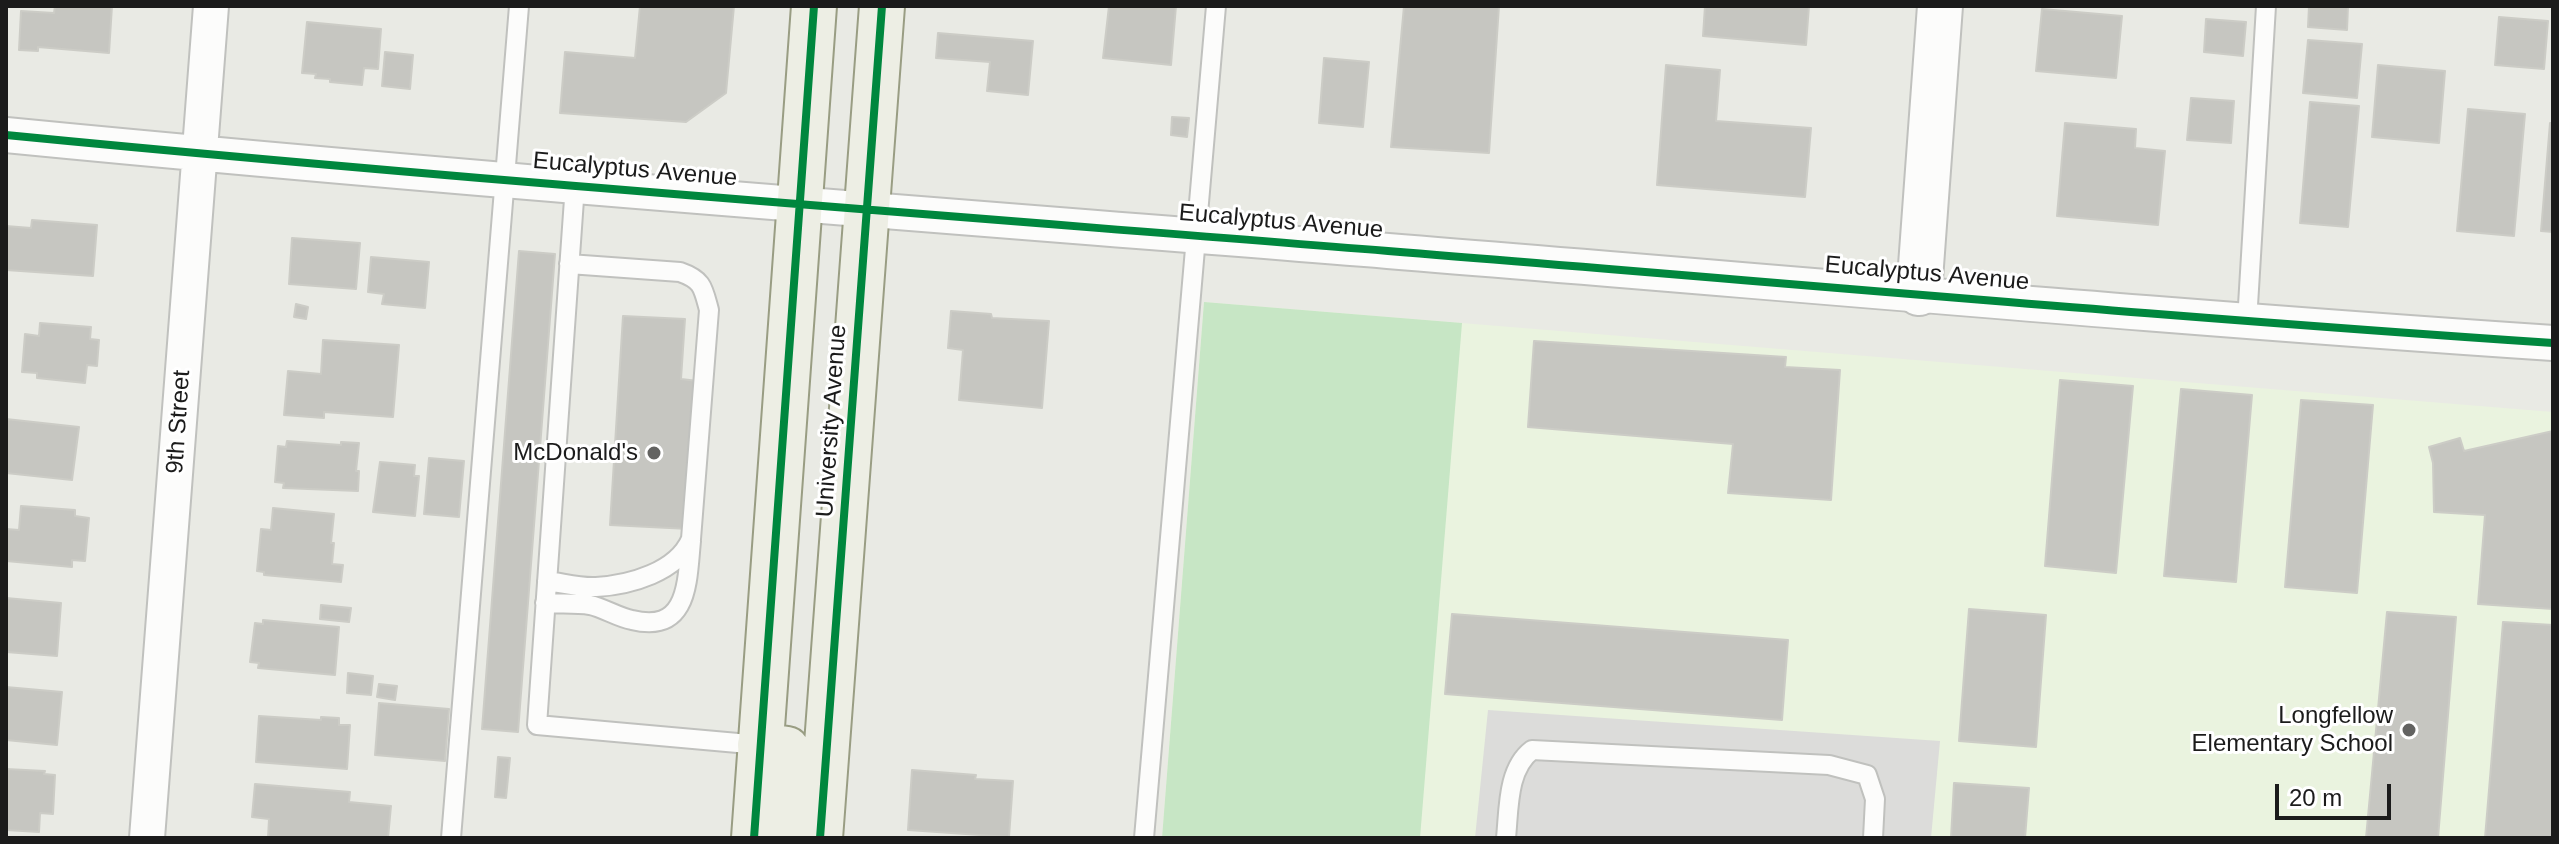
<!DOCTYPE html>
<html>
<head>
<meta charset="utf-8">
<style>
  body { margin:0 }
  #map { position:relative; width:2559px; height:844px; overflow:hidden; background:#e9eae4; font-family:Arial,sans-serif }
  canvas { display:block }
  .frame { position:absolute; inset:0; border:8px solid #1b1b1b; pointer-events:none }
  .scale { position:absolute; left:2275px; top:784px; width:116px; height:36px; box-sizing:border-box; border:4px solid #1b1b1b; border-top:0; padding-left:10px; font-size:24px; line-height:28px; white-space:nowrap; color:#1b1b1b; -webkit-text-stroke:6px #fff; paint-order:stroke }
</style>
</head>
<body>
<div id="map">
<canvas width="2559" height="844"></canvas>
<div class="frame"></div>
<div class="scale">20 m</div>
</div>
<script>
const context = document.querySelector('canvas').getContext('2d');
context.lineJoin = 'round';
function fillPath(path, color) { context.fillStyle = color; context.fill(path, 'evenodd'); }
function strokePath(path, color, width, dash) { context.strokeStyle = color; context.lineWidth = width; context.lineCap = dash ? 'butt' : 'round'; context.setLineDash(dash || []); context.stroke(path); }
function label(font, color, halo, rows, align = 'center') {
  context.font = font + ' Arial,sans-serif'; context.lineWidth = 6; context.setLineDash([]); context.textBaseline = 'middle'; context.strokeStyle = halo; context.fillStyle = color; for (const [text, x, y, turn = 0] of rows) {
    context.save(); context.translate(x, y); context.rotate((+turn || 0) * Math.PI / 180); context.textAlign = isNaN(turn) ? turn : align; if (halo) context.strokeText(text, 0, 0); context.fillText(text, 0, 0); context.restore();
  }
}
fillPath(new Path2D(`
  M 1204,302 L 2553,412 L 2553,838 L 1162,838 Z`), '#eaf3df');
fillPath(new Path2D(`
  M 1204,302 L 1462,323 L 1420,838 L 1162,838 Z`), '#c7e6c5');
fillPath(new Path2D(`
  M 1488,710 L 1940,741 L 1931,838 L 1475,838 Z`), '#dcdcda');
const building = new Path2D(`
  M 55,6 L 112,6 L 109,53 L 38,47 L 38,51 L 19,50 L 21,11 L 54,13 Z
  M 640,6 L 734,6 L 726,93 L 686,122 L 560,113 L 565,52 L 635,58 Z
  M 1109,6 L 1176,6 L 1171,65 L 1103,58 Z
  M 1404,6 L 1499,6 L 1489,153 L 1391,147 Z
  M 1705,6 L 1809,6 L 1806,45 L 1703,36 Z
  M 2309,6 L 2348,6 L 2347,30 L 2308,27 Z
  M 2042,9 L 2122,16 L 2116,78 L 2036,71 Z
  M 2499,17 L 2548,21 L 2544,69 L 2495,65 Z
  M 2206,19 L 2246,22 L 2243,56 L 2204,52 Z
  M 307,22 L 381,29 L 378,69 L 364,68 L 362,85 L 330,82 L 330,79 L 315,78 L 316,74 L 302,73 Z
  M 938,33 L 1033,41 L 1028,95 L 987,91 L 990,62 L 936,58 Z
  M 2308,40 L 2362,44 L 2357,98 L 2303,93 Z
  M 385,52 L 413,55 L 410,89 L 382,86 Z
  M 1324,58 L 1369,62 L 1363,127 L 1319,123 Z
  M 1666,65 L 1720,70 L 1716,121 L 1811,128 L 1805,197 L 1657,185 Z
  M 2378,65 L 2445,71 L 2439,143 L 2372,137 Z
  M 2191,98 L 2234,101 L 2231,143 L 2187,140 Z
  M 2310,102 L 2359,106 L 2348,227 L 2300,223 Z
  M 2468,109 L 2525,114 L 2514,236 L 2457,231 Z
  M 1172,117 L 1189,118 L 1187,137 L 1171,135 Z
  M 2065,123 L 2136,129 L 2135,148 L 2165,151 L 2158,225 L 2057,216 Z
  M 2550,123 L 2553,123 L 2553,232 L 2541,231 Z
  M 32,220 L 97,225 L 93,276 L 6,270 L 6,226 L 31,228 Z
  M 292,238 L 360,243 L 356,289 L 289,284 Z
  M 519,251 L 555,254 L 518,732 L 482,729 Z
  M 371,257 L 429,262 L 425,308 L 382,304 L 384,294 L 368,292 Z
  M 296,304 L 308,307 L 306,319 L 294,317 Z
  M 951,311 L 991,314 L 992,318 L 1049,321 L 1042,408 L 959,400 L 963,350 L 948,348 Z
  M 623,316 L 685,319 L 681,379 L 698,381 L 689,529 L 610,525 Z
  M 40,323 L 91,327 L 90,339 L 99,340 L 97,366 L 87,365 L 85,383 L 37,378 L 37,373 L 22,372 L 25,334 L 39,336 Z
  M 323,340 L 399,345 L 393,417 L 324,412 L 324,418 L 284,415 L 288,371 L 321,374 Z
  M 1534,341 L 1786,357 L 1785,367 L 1840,370 L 1831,500 L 1728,493 L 1733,444 L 1528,427 Z
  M 2060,380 L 2133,386 L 2116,573 L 2045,566 Z
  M 2181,389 L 2252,395 L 2236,582 L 2164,576 Z
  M 2301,400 L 2373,405 L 2357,593 L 2285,587 Z
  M 6,419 L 79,427 L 72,480 L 6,473 Z
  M 2553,431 L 2553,609 L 2478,604 L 2485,515 L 2434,512 L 2433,463 L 2429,447 L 2460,438 L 2464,451 Z
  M 287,441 L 341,445 L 341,442 L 359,443 L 356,471 L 359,471 L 358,491 L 283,488 L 284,483 L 275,482 L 278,446 L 286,447 Z
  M 429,458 L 464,461 L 459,517 L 424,514 Z
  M 380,462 L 415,465 L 414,476 L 419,476 L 415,516 L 373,512 Z
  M 21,506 L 75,510 L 75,516 L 89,518 L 85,561 L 72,560 L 72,567 L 6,561 L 6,529 L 19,530 Z
  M 273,508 L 334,514 L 331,543 L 334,543 L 332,564 L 343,565 L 341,582 L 264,575 L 264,572 L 257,571 L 261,529 L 271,530 Z
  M 6,598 L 61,603 L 57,656 L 6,652 Z
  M 321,605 L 351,608 L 349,622 L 320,619 Z
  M 1969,609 L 2046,615 L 2036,747 L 1959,741 Z
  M 2387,612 L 2456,617 L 2438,838 L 2366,838 Z
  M 1452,614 L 1788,640 L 1782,720 L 1445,694 Z
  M 263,620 L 339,627 L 335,675 L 258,668 L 259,663 L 250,662 L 255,623 L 263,624 Z
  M 2503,622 L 2553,625 L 2553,838 L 2485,838 Z
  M 348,673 L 373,676 L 371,695 L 347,693 Z
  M 379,684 L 397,686 L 395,700 L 377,697 Z
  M 6,687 L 62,692 L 57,745 L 6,740 Z
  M 379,703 L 449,709 L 445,761 L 375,755 Z
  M 259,716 L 321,720 L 321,717 L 339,718 L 339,725 L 350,725 L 347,769 L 256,762 Z
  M 498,757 L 510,758 L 506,798 L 495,797 Z
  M 6,769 L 45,771 L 44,774 L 55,775 L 53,814 L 40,813 L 39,832 L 6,830 Z
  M 912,770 L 976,775 L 975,779 L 1013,781 L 1009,837 L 908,830 Z
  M 1954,783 L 2029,788 L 2025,838 L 1951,838 Z
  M 255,784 L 350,792 L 349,802 L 391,806 L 388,838 L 268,838 L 269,819 L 252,817 Z`);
fillPath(building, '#c6c6c1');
strokePath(building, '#ccccc6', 2);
const service = new Path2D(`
  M 575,185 L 537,725 L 760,745
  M 2247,322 L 2266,6
  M 547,581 C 563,583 580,588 596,587 C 630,585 677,572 691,539 L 709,310 C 703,288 703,280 680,272 L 569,264
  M 545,603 C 560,604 576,603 590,605 C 604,608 617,617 632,620 C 689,634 687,581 691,541
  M 451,838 L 519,6
  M 1144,838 L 1216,6
  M 1506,838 C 1509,809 1507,769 1532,750 L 1829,765 L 1867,775 L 1875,799 L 1873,838`);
const minor = new Path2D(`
  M 6,135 C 466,180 927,214 1388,251 C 1776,282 2164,317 2553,343
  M 147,838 L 211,6`);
const tertiary = new Path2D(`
  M 1919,293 L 1940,6`);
const primary = new Path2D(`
  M 760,745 L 787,749 C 802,772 796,801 794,828
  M 754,838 L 814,6
  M 820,838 L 882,6`);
strokePath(service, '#c0c1be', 22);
strokePath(minor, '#c0c1be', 38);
strokePath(tertiary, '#c0c1be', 48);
strokePath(primary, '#999d83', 48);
strokePath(service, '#fcfcfb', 18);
strokePath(minor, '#fcfcfb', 34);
strokePath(tertiary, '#fcfcfb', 44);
strokePath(primary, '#edeee4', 44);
strokePath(new Path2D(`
  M 6,135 C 466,180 927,214 1388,251 C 1776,282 2164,317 2553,343
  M 754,838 L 814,6
  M 820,838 L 882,6`), '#00873e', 8);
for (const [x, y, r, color] of [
  [654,453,8,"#636361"],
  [2409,730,8,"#636361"]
]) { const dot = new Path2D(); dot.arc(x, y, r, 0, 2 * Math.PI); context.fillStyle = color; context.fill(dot); strokePath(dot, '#fff', 3); }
label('24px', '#1b1b1b', '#fff', [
  ["Eucalyptus Avenue",635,170,5],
  ["Eucalyptus Avenue",1281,222,5],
  ["Eucalyptus Avenue",1927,274,5],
  ["University Avenue",832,421,-86],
  ["9th Street",179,422,-86]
]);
label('24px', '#1b1b1b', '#fff', [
  ["McDonald's",638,453],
  ["Longfellow",2393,716],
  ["Elementary School",2393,744]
], 'right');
</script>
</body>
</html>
